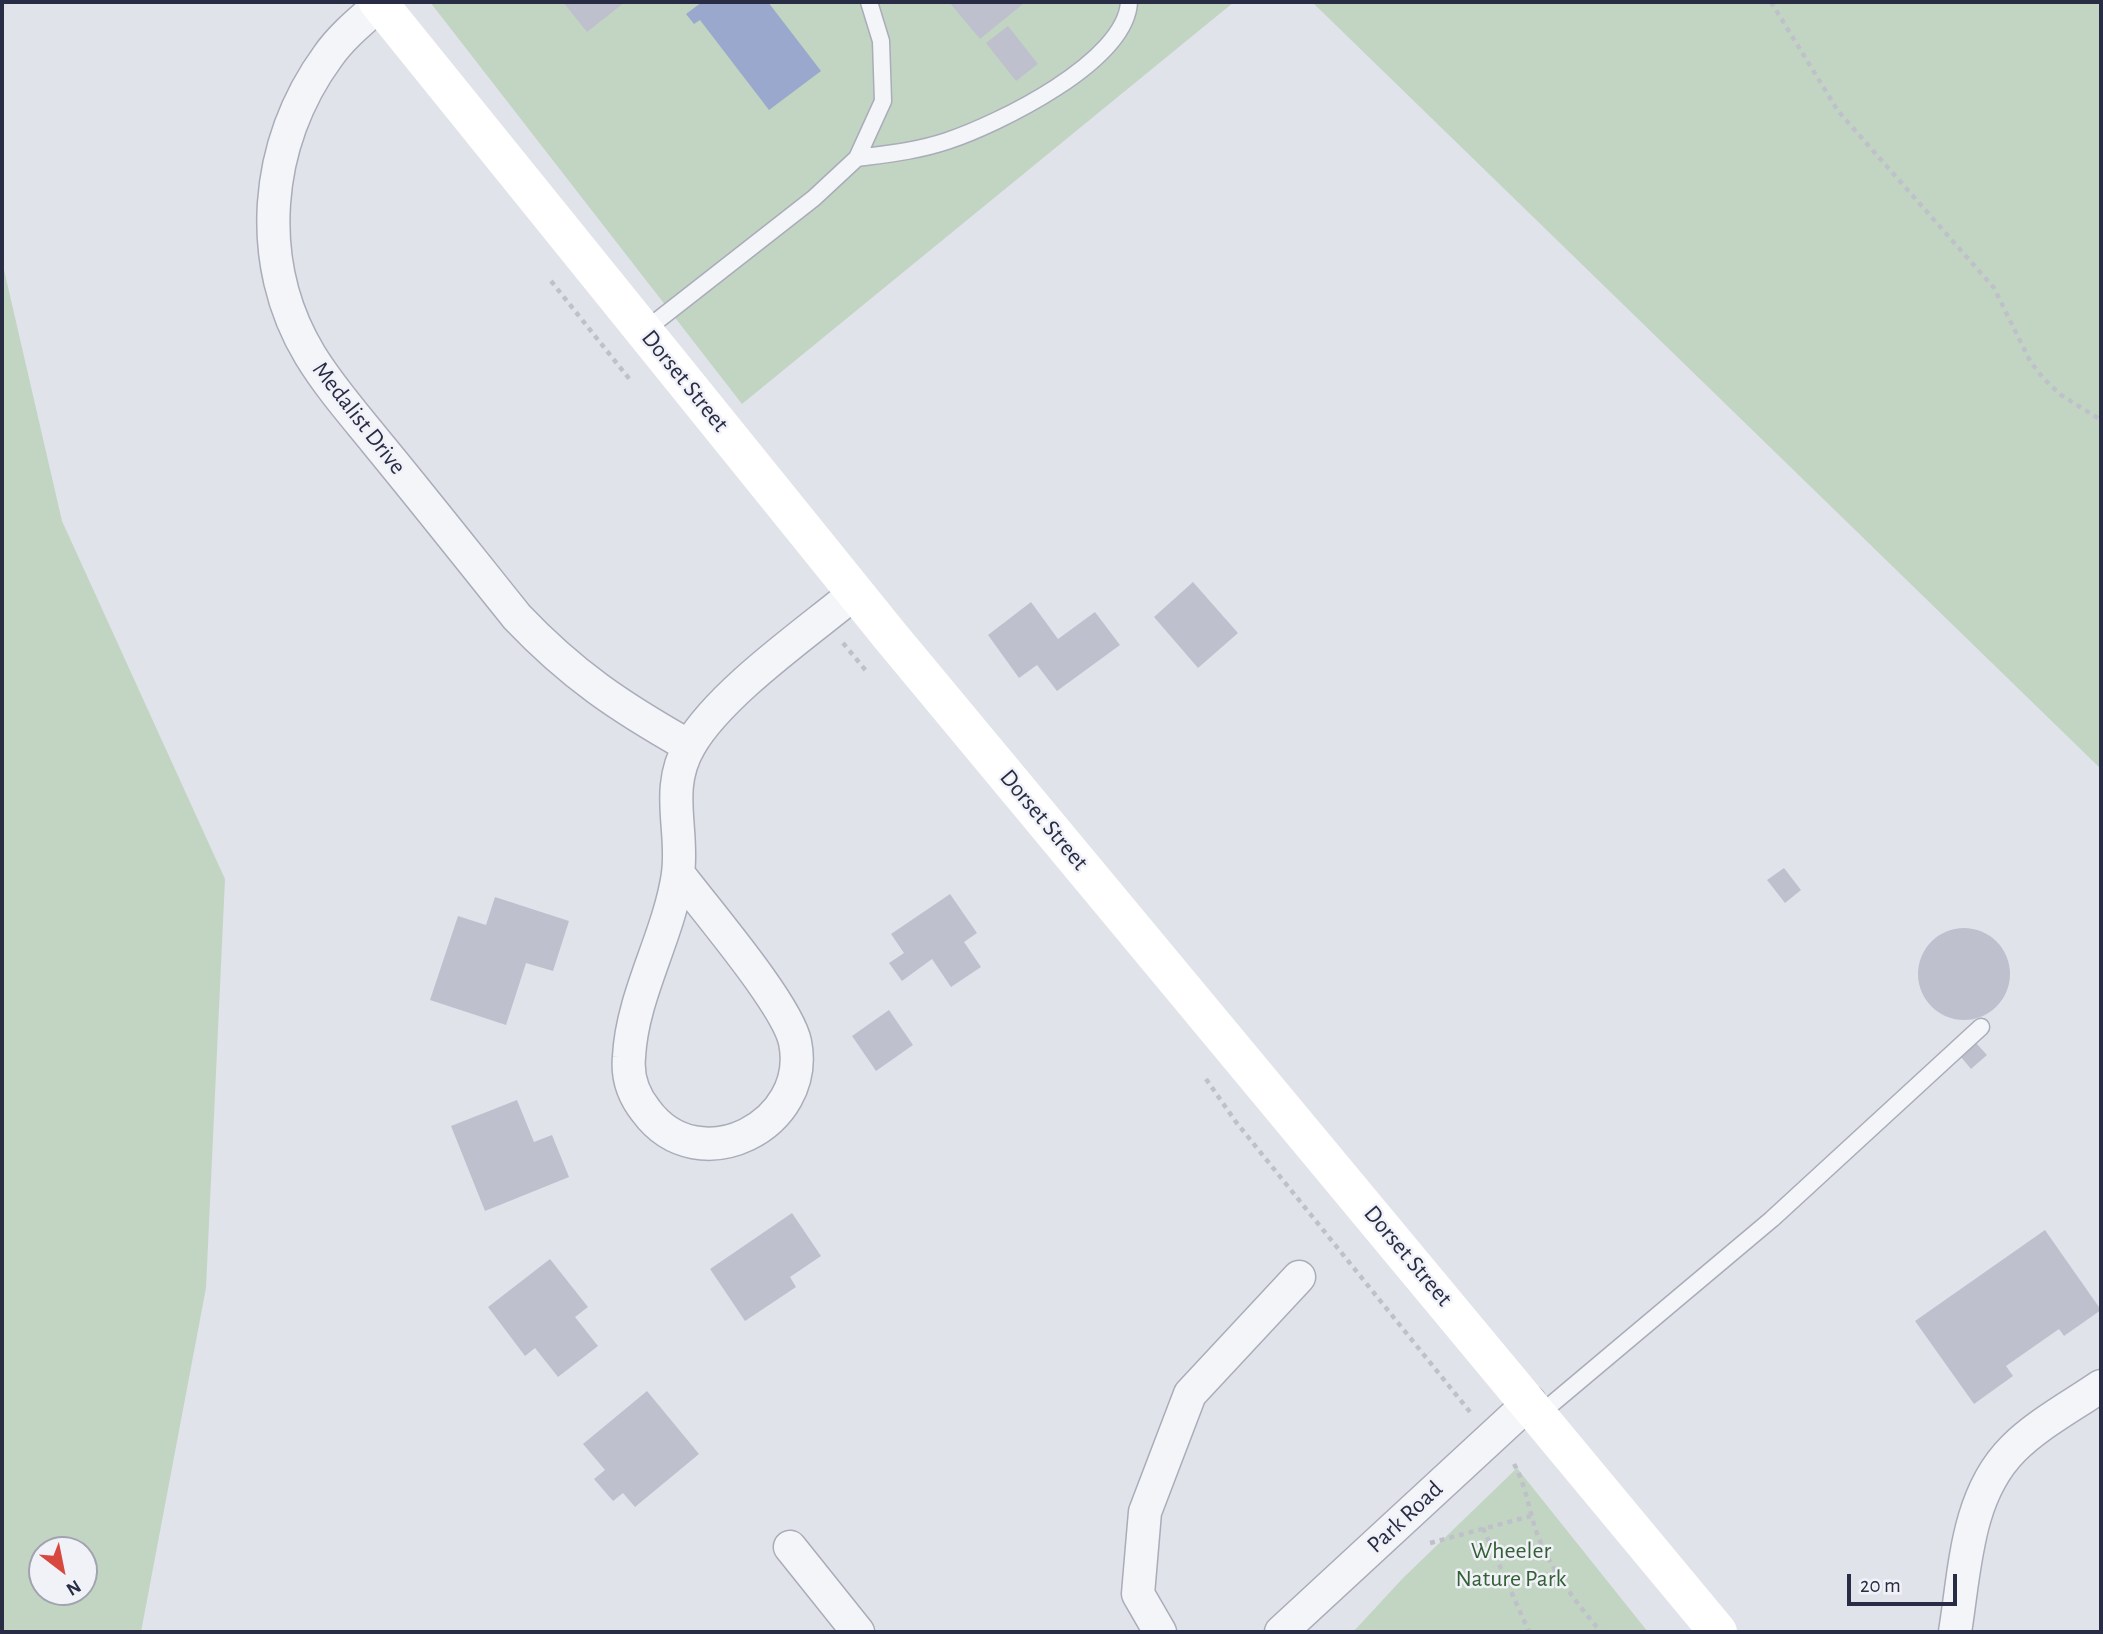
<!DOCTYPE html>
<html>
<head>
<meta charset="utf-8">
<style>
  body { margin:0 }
  #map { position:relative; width:2103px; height:1634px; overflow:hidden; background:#e1e3eb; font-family:"Alegreya Sans",sans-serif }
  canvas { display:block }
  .frame { position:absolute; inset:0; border:4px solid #282c44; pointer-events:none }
  .north { position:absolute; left:28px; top:1536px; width:70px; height:70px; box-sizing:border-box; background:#f1f2f8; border:2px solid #a1a3b0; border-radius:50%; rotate:148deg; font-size:19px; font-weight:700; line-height:28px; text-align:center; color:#282c44 }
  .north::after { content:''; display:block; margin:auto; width:24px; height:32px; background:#d7493f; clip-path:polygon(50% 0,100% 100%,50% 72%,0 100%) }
  .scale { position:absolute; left:1847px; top:1574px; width:110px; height:32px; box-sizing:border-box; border:4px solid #282c44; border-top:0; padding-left:9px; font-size:21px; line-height:24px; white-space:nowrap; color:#282c44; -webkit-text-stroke:5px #f1f2f8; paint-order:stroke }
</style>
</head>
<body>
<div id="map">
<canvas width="2103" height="1634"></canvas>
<div class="frame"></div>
<div class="north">N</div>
<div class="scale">20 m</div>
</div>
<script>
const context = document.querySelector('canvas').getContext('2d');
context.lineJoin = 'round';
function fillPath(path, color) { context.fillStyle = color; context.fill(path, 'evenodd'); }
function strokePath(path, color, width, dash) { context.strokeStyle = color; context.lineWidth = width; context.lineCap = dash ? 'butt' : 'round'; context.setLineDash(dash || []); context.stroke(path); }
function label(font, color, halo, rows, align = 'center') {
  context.font = font + ' "Alegreya Sans",sans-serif'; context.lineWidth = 5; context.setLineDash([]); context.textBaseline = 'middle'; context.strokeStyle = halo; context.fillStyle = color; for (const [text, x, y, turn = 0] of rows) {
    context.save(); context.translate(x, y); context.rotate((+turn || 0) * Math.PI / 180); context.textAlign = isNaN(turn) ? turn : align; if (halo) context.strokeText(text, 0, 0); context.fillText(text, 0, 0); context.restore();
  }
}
fillPath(new Path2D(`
  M 430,2 L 1234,2 L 742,404 Z
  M 1312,2 L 2101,2 L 2101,769 Z
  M 2,261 L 62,521 L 225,879 L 206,1288 L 141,1632 L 2,1632 ZM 42,1550 L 84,1550 L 84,1592 L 42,1592 Z
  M 1517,1468 L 1648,1632 L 1353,1632 L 1403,1578 Z`), '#c2d5c2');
fillPath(new Path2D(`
  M 702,2 L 768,2 L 821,71 L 769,110 L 700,20 L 694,24 L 686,14 Z`), '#9aa8cd');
fillPath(new Path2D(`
  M 563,2 L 625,2 L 587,32 Z
  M 949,2 L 1021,2 L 1023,4 L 980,39 Z
  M 1008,26 L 1038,64 L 1016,81 L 986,43 Z
  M 1193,582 L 1238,633 L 1198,668 L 1154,617 Z
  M 1031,602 L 1058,639 L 1095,612 L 1120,645 L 1057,691 L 1037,665 L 1019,678 L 988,635 Z
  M 1784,868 L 1801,890 L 1785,903 L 1767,880 Z
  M 950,894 L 977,933 L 964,942 L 981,967 L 951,987 L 932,959 L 902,981 L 889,963 L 904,953 L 891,934 Z
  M 495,897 L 569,921 L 553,971 L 526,963 L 506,1025 L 430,1000 L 458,916 L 486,925 Z
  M1918 974a46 46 0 1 1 92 0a46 46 0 1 1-92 0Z
  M 889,1010 L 913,1045 L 876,1071 L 852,1036 Z
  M 1976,1043 L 1987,1055 L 1971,1069 L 1961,1057 Z
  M 517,1100 L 534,1142 L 552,1135 L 569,1177 L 485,1211 L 451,1126 Z
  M 792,1213 L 821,1256 L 790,1277 L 796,1287 L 745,1321 L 710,1269 Z
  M 2045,1230 L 2101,1310 L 2064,1336 L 2059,1329 L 2006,1366 L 2013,1376 L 1974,1404 L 1915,1321 Z
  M 550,1259 L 588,1307 L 575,1317 L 598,1346 L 558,1377 L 535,1348 L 525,1356 L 488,1307 Z
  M 647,1391 L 699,1454 L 635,1507 L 623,1493 L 613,1501 L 594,1479 L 605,1470 L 583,1444 Z`), '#bec0ce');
const lane = new Path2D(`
  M 857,158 C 887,154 917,151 947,141 C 998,124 1126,62 1129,2
  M 644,331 L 814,198 L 857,158 L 883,101 L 881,41 L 869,2
  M 1540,1414 L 1772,1219 L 1981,1027`);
const street = new Path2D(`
  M 380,4 C 362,20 342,36 328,56 C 264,143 254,262 310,355 C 330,388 357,418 381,448 C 427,504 472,561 517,617 C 572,675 620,707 689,746
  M 678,873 C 705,909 787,1004 795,1042 C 812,1125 699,1183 646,1111 C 634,1096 627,1077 629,1057 C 632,995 669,936 678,874 C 684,829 664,789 690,745 C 721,692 808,632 856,592
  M 790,1547 L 858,1632
  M 1160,1632 L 1138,1594 L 1145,1512 L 1190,1394 L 1299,1277
  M 1281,1632 L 1530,1402
  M 1955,1632 C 1965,1571 1966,1496 2013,1449 C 2038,1424 2072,1406 2101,1386`);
strokePath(lane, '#aaacb9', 19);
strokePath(street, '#aaacb9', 35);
strokePath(new Path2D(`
  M 1771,2 L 1838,111 L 1994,288 L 2030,361 L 2043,378 L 2061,395 L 2101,420
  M 551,281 L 631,381
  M 843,643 L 867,672
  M 1206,1079 L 1236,1122 L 1470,1412
  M 1514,1464 C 1528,1489 1529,1516 1540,1541 C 1554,1574 1578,1605 1601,1632
  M 1483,1528 L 1529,1632
  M 1430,1543 L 1531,1516`), '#bfc1ca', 4.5, [5, 5]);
strokePath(lane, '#f4f5f9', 16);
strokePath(street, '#f4f5f9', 32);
strokePath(new Path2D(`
  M 378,2 L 891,637 L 1718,1632`), '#fff', 38);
label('24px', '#282c44', '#f1f2f8', [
  ["Dorset Street",685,381,51],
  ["Medalist Drive",359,418,52],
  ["Dorset Street",1044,820,50],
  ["Dorset Street",1408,1256,50],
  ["Park Road",1405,1517,-43]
]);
label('24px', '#346036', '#f1f2f8', [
  ["Wheeler",1511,1551],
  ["Nature Park",1511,1579]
]);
</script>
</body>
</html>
